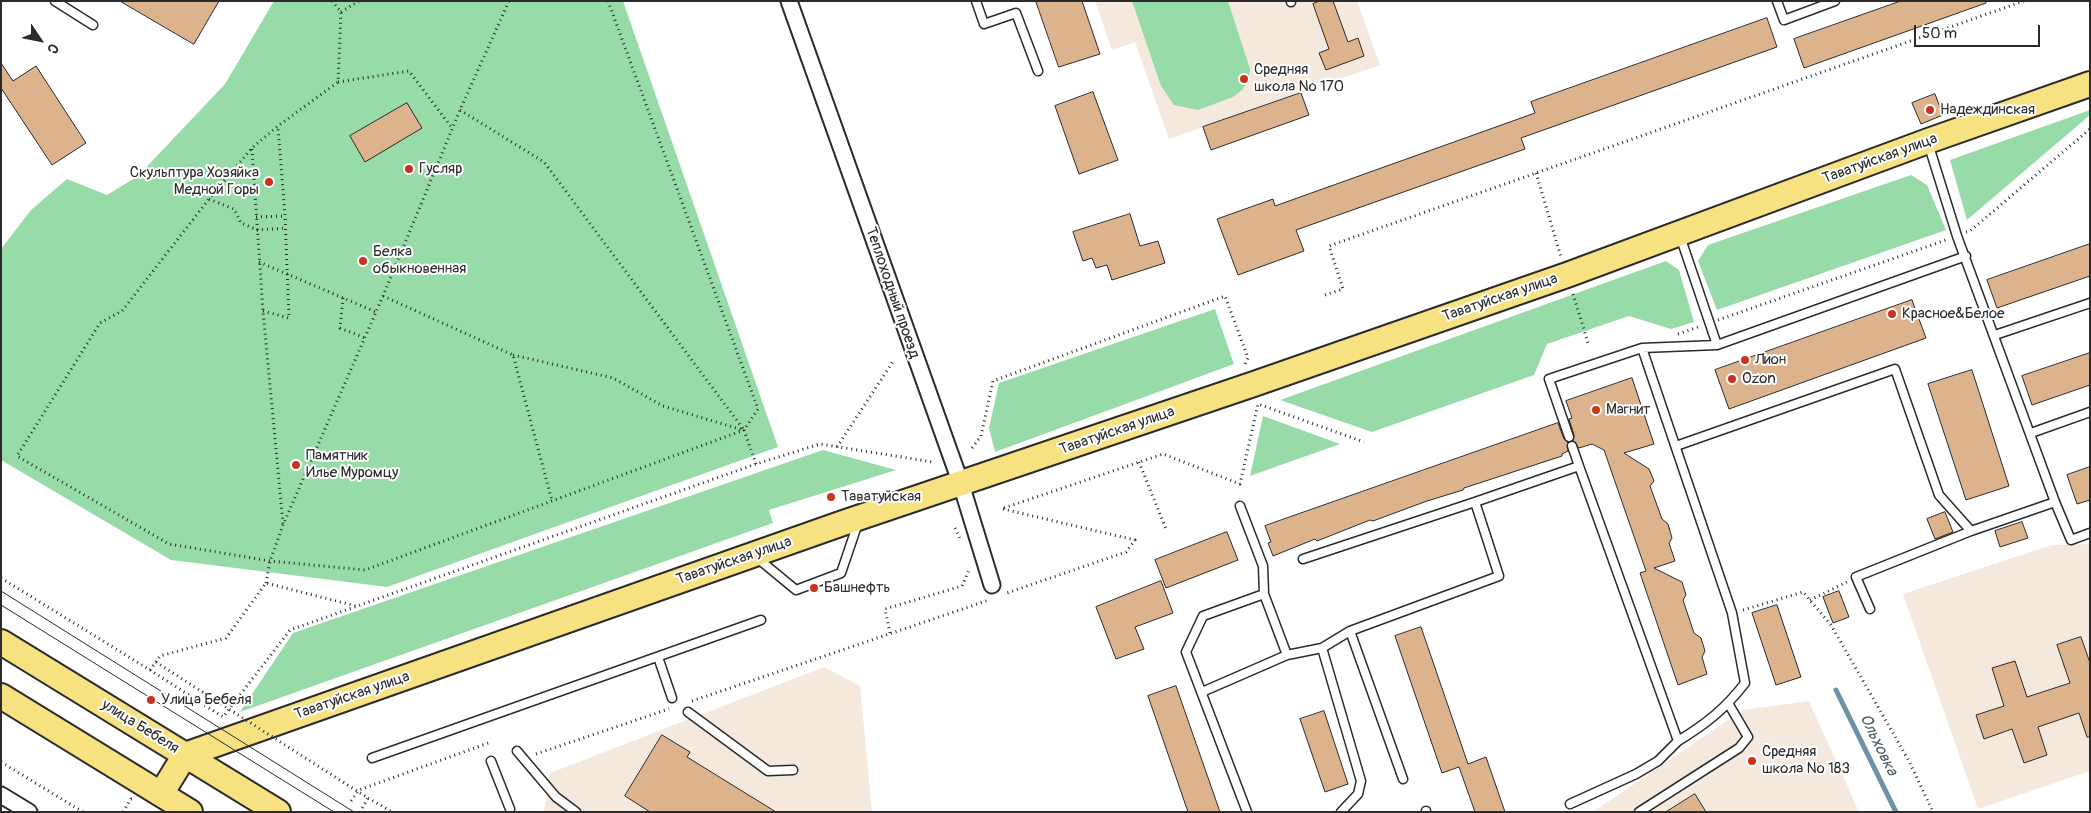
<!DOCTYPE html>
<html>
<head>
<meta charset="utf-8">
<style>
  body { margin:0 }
  #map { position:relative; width:2091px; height:813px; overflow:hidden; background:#fff; font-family:Pangolin,sans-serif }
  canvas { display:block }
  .frame { position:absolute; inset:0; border:2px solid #2b2b2b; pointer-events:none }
  .north { position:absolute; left:15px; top:15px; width:50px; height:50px; -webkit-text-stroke:4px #fff; paint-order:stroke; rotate:124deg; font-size:14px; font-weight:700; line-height:20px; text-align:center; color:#2b2b2b }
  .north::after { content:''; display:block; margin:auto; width:18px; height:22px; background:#2b2b2b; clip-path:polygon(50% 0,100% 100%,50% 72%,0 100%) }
  .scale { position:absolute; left:1914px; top:25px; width:126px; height:22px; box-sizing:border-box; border:2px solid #2b2b2b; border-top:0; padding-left:6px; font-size:15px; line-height:18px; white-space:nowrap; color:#2b2b2b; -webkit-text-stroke:4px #fff; paint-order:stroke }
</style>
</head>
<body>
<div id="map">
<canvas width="2091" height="813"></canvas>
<div class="frame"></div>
<div class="north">С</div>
<div class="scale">50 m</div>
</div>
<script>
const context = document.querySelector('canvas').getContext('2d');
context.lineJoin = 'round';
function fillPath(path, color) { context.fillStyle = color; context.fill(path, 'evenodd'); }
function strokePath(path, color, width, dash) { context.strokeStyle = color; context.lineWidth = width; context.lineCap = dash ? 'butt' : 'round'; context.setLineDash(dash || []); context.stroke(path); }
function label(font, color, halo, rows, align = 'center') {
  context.font = font + ' Pangolin,sans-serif'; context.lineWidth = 4; context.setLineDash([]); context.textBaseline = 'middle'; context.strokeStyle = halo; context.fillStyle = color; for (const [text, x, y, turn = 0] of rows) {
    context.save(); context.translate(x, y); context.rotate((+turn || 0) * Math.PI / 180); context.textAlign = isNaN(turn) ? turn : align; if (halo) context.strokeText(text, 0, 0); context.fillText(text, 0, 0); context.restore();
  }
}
fillPath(new Path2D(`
  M 1095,1 L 1357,1 L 1380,65 L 1169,139 L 1135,42 L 1112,50 Z
  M 2090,544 L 2090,771 L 1978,809 L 1903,594 L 2052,545 Z
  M 824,667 L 860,686 L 872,812 L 544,812 L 550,773 Z
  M 1809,701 L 1859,812 L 1593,812 L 1743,710 Z`), '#f5e8dd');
fillPath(new Path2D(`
  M 274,1 L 623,1 L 778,447 L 387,587 L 171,560 L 1,460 L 1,249 L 31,210 L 67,179 L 107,195 L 138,176 L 225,84 Z
  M 1132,1 L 1228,1 L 1250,69 L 1249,79 L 1242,90 L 1233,97 L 1198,110 L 1174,105 L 1161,86 Z
  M 2090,110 L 2090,115 L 1967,220 L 1950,160 Z
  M 1911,175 L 1927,185 L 1946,230 L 1717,310 L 1698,261 L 1708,245 Z
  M 1666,261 L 1679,270 L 1694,322 L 1671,329 L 1629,316 L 1547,344 L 1534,375 L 1372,432 L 1280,400 Z
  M 1215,309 L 1234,364 L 995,452 L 989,428 L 999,383 Z
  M 1263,416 L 1340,444 L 1250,476 Z
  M 823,450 L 896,470 L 769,510 L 773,523 L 240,712 L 293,633 Z`), '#97dca8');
strokePath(new Path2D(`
  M 1836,690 L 1896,812`), '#6b92a5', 5);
const building = new Path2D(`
  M 120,1 L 219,1 L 194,44 Z
  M 1036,1 L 1082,1 L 1100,54 L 1059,67 Z
  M 1320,1 L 1333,1 L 1348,42 L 1358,38 L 1364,56 L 1326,70 L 1319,53 L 1329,49 L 1313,4 Z
  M 1901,1 L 1986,1 L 1986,3 L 1804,68 L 1794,39 Z
  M 1767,18 L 1777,47 L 1521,138 L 1525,149 L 1296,230 L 1304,251 L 1238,275 L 1217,219 L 1273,199 L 1275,206 L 1535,113 L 1531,102 Z
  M 1,63 L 13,81 L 36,66 L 86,143 L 52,165 L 1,88 Z
  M 1093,92 L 1118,160 L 1079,174 L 1055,106 Z
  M 1301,93 L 1309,115 L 1211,150 L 1203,127 Z
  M 1935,94 L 1943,115 L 1921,124 L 1912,103 Z
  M 407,103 L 422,128 L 365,162 L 350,136 Z
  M 1130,214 L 1140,246 L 1158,241 L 1165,263 L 1112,280 L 1107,265 L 1096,268 L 1092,258 L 1083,261 L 1073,232 Z
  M 2090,244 L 2090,276 L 1997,308 L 1987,280 Z
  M 1912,300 L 1926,338 L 1729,409 L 1715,370 Z
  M 2090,353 L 2090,385 L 2032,405 L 2022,376 Z
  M 1972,370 L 2009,486 L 1966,500 L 1928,384 Z
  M 1632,378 L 1654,444 L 1624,453 L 1649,469 L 1654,481 L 1650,486 L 1662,519 L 1668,524 L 1672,538 L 1669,543 L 1675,561 L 1654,568 L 1682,582 L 1686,595 L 1683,600 L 1694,633 L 1701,638 L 1705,651 L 1702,657 L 1707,674 L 1678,685 L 1640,573 L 1646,571 L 1604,450 L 1592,444 L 1579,448 L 1573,441 L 1574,435 L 1569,419 L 1572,418 L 1566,401 Z
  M 1558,423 L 1564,439 L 1568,442 L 1568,451 L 1562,454 L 1562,456 L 1464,488 L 1463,490 L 1427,501 L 1373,521 L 1370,520 L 1317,541 L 1315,539 L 1273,556 L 1268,543 L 1271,542 L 1265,526 Z
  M 2090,467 L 2090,500 L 2077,504 L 2067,475 Z
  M 1945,512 L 1953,532 L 1935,539 L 1927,519 Z
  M 2022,522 L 2028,538 L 2000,547 L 1995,531 Z
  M 1227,532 L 1238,560 L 1166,588 L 1155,560 Z
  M 1161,581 L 1173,613 L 1135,627 L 1144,649 L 1116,659 L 1096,607 Z
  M 1839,591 L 1849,617 L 1833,623 L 1823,597 Z
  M 1777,605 L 1801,677 L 1776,685 L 1752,613 Z
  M 1421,627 L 1468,764 L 1486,757 L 1505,812 L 1475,812 L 1459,767 L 1442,773 L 1395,636 Z
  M 2081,637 L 2090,663 L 2090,737 L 2087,737 L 2079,713 L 2038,727 L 2047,755 L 2024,763 L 2012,729 L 1984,739 L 1976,715 L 2004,706 L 1992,668 L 2015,661 L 2027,697 L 2070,683 L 2057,645 Z
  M 1176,686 L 1220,812 L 1188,812 L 1148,696 Z
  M 1324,711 L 1348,784 L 1325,792 L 1300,719 Z
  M 662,735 L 690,752 L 687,757 L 776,812 L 650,812 L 625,796 Z
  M 1695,794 L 1706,812 L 1666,812 Z`);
fillPath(building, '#ddb38e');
strokePath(building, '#2b2b2b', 1);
const service = new Path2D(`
  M 55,1 L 93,25
  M 976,1 L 984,24 L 1016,13 L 1038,71
  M 1291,1 L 1291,2
  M 1777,1 L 1784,20 L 1835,1
  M 1928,143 L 1957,236 L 2055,502 L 2071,540 L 2090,533
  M 1680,236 L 1717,345
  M 1995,335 L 2090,303
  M 2031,433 L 2090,412
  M 1569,437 L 1549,379 L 1642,348 L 1717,345 L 1966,256
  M 1676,446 L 1895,369 L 1939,495 L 1971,531 L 2055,502
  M 1579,466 L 1678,741 C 1706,724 1725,709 1745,683 L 1732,613 L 1642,348
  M 1240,506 L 1263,566 L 1264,594 L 1287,655
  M 756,557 L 796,590 L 841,573 L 858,523
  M 1303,559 L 1475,502
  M 1870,609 L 1856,577 L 1971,531
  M 1350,631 L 1403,779
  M 1322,648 L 1361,781 L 1358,794 L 1341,812
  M 658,657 L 672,698
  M 1202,692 L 1287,655 L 1322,648 L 1350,631 L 1499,576 L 1475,502 L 1579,466 L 1572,446
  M 688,712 L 768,771 L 793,770
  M 517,751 L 556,797 L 576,812
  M 372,758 L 761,620
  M 491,761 L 510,809
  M 1570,804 L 1636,774 L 1658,761 L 1678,741
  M 1426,811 L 1426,812
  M 1247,812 L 1186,652 L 1203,616 L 1264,594
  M 1639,812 L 1739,748 L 1748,737 L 1728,703`);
const minor = new Path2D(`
  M 789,1 L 961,484 L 992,585
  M 1,795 L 29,812`);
const primary = new Path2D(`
  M 1,642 L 278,812
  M 1,696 L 190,812
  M 161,794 L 185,755 L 843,523 L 1251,385 L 1567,275 L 1928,141 L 2090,84`);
strokePath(service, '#2b2b2b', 11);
strokePath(minor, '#2b2b2b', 19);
strokePath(primary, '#2b2b2b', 28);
strokePath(new Path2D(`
  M 332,1 L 341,12 L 338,82 L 278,126 L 252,148 L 209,199 L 122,311 L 100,323 L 17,456 L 169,544 L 270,561 L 365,570 L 744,430
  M 608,1 L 758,409 L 744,430 L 756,464
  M 341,12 L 359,1
  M 338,82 L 409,71 L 452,128
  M 460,110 L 544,162 L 744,430
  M 252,149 L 263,311 L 283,524
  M 1536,173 L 1561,257
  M 209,199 L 234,209 L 241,223 L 257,230 L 286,228
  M 256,217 L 285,216
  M 1966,232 L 1970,231 L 2090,129
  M 259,262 L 376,312
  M 1573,294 L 1588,343
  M 1325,295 L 1343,289 L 1329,246 L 2024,1
  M 383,296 L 513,355 L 552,501
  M 343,298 L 340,328 L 365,338
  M 263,311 L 289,318 L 285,216 L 278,127
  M 1718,320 L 1946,240
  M 1678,334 L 1698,327
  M 513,355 L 613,378 L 663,406 L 743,430
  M 837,447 L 894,360
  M 972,448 L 981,436 L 993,381 L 1225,296 L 1248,358 L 1244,366
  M 1139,462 L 1166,529
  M 1004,508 L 1163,454 L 1240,484 L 1258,404 L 1364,442
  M 1003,509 L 1135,540 L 1126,552 L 1004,594
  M 955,528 L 961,541
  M 1,578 L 150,670 L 160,656 L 226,638 L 266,583 L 356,606
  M 266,583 L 270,561 L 283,525 L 383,296 L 460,110 L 509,1
  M 1810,600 L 1847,582
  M 1743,610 L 1803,592 L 1831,625 L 1909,761 L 1933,812
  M 890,633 L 885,609 L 962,586 L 970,568
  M 156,662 L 221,704
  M 150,670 L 223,717 L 290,630 L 756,464 L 820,444 L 933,462
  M 692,701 L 989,600
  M 536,754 L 669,709
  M 1,762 L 83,812
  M 368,798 L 392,812
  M 351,801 L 359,790 L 491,742
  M 123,812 L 131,799 L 132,799`), '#2b2b2b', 3, [1, 4]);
strokePath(service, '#fff', 8);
strokePath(minor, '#fff', 15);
strokePath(primary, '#f7e281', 24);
strokePath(new Path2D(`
  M 1,591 L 354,812
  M 1,605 L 334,812`), '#2b2b2b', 1);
strokePath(new Path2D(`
  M 221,704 L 368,798 L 360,812`), '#2b2b2b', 3, [1, 4]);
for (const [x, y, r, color] of [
  [1244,79,5,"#c8321e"],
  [1930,110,5,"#c8321e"],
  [409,169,5,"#c8321e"],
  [269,182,5,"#c8321e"],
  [363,261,5,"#c8321e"],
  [1892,314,5,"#c8321e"],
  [1745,360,5,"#c8321e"],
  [1732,379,5,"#c8321e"],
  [1596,410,5,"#c8321e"],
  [296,465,5,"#c8321e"],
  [831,497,5,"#c8321e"],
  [814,588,5,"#c8321e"],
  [151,700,5,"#c8321e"],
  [1752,761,5,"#c8321e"]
]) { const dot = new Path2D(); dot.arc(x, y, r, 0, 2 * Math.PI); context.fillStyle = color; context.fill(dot); strokePath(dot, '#fff', 2); }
label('15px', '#2b2b2b', '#fff', [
  ["Средняя",1254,70],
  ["школа № 170",1254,87],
  ["Надеждинская",1940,110],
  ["Гусляр",419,169],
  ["Скульптура Хозяйка",259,173,"right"],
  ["Медной Горы",259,190,"right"],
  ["Белка",373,252],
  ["обыкновенная",373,269],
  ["Красное&Белое",1902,314],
  ["Лион",1755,360],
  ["Ozon",1742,379],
  ["Магнит",1606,410],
  ["Памятник",306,456],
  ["Илье Муромцу",306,473],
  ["Таватуйская",841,497],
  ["Башнефть",824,588],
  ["Улица Бебеля",161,700],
  ["Средняя",1762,752],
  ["школа № 183",1762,769]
], 'left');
label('15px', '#2b2b2b', '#fff', [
  ["Таватуйская улица",1880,159,-20],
  ["Теплоходный проезд",892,293,71],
  ["Таватуйская улица",1500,298,-19],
  ["Таватуйская улица",1117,431,-19],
  ["Таватуйская улица",734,561,-19],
  ["Таватуйская улица",352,696,-19],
  ["улица Бебеля",140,727,32]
]);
label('italic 16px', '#4b5e68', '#fff', [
  ["Ольховка",1878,745,64]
]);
</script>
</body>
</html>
